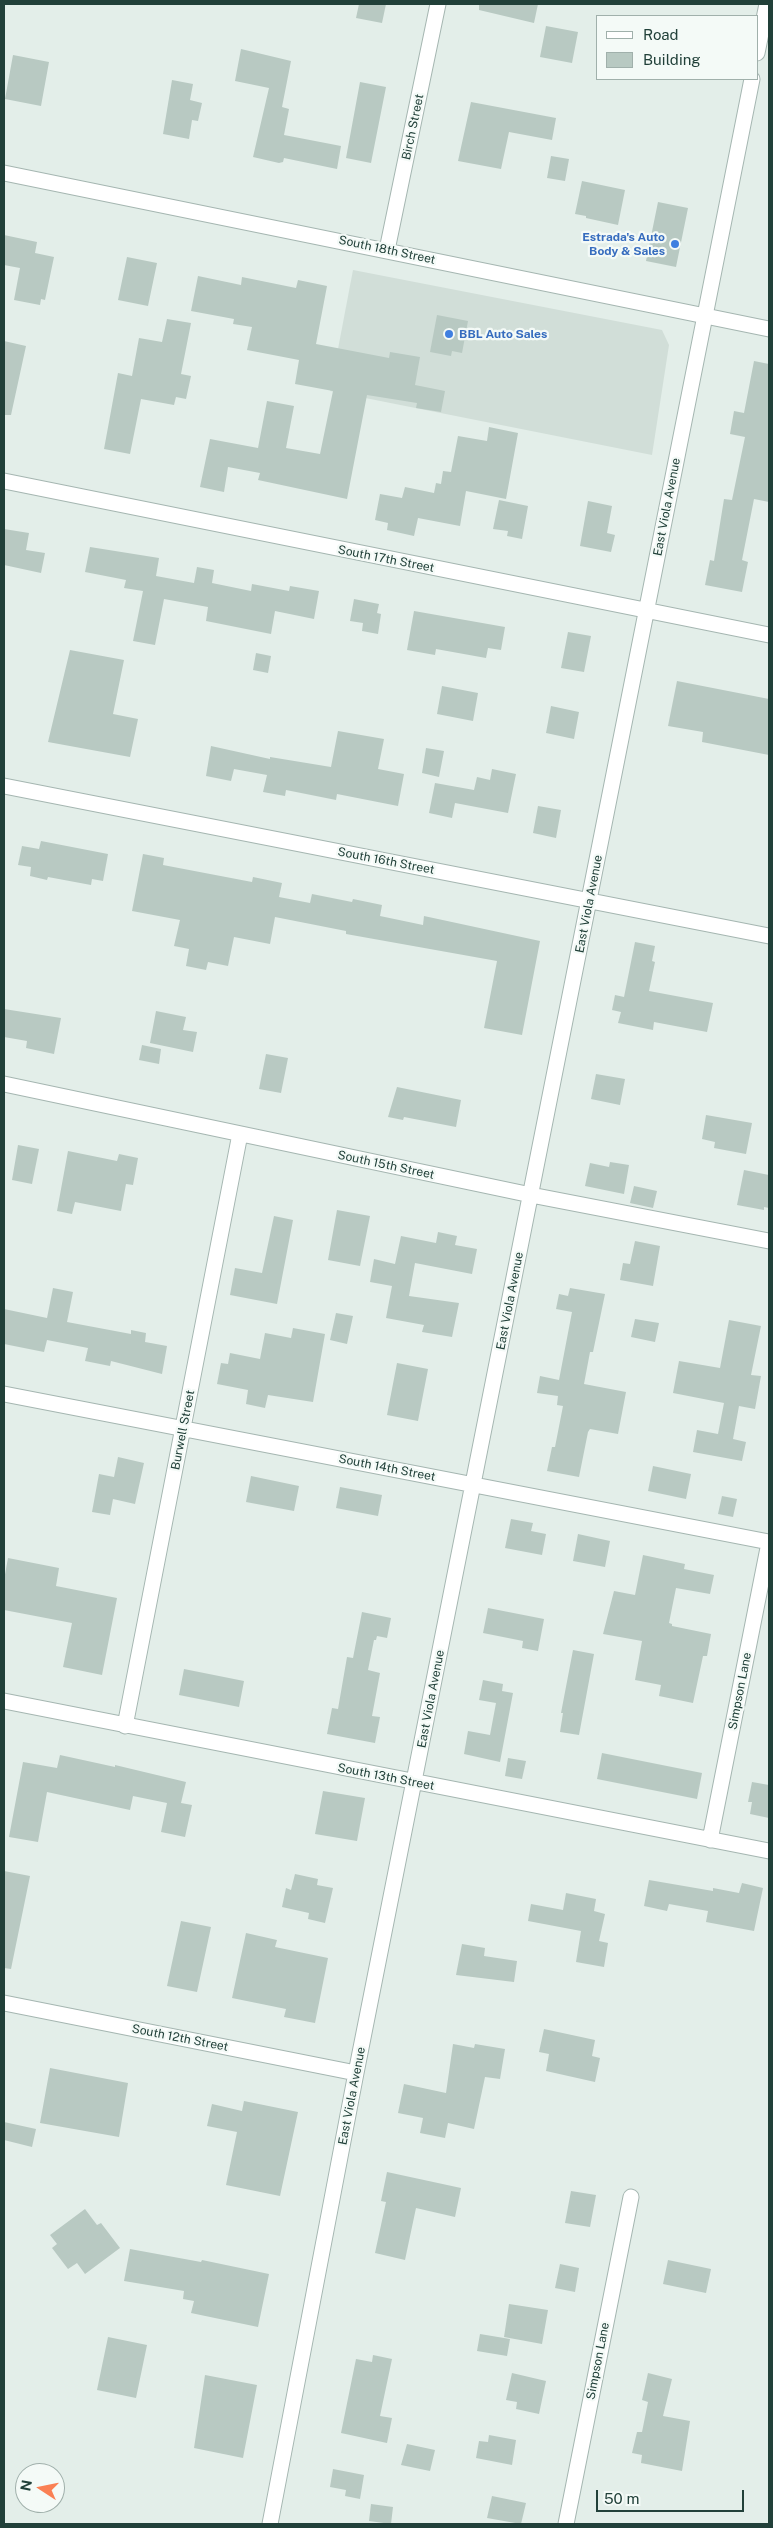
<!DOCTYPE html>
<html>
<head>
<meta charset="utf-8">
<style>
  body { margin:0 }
  #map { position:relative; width:773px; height:2528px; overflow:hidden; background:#e3eee9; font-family:"Public Sans",sans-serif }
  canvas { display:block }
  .frame { position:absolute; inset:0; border:5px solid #214039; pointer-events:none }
  .legend { position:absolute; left:596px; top:15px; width:162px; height:65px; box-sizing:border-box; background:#f4faf7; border:1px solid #a0b0ab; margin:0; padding:6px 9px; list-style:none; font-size:15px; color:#214039 }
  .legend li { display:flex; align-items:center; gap:10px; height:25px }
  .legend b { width:25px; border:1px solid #a0b0ab }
  .north { position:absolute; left:15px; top:2463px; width:50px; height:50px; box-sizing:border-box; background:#f4faf7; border:1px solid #a0b0ab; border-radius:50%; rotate:281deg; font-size:14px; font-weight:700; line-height:20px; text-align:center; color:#214039 }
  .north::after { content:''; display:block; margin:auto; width:18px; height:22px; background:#fa8054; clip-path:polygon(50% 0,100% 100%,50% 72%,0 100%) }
  .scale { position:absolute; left:596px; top:2490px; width:148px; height:22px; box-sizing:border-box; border:2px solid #214039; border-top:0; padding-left:6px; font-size:15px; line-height:18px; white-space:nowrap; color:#214039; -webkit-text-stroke:4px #f4faf7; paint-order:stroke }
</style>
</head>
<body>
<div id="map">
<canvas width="773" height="2528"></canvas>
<div class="frame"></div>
<ul class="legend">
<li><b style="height:6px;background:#fff"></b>Road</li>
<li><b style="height:14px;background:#b8c9c2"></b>Building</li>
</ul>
<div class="north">N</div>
<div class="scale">50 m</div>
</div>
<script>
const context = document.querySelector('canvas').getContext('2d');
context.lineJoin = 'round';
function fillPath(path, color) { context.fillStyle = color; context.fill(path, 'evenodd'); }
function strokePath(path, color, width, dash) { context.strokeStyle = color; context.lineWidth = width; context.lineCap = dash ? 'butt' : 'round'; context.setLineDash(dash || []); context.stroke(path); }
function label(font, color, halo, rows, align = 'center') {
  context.font = font + ' "Public Sans",sans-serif'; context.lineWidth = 4.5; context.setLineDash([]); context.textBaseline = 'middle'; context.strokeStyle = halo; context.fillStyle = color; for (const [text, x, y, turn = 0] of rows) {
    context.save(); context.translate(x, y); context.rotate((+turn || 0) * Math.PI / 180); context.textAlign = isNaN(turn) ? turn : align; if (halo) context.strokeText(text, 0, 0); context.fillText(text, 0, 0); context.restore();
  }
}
fillPath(new Path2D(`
  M 353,270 L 662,330 L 669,345 L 652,455 L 330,391 Z`), '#d1ded8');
fillPath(new Path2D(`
  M 359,4 L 386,4 L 382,23 L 356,18 Z
  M 479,4 L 538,4 L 534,23 L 479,10 Z
  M 546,26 L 578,32 L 572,63 L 540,57 Z
  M 241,49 L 291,61 L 282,107 L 289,109 L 284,135 L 341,146 L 337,169 L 284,158 L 283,162 L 279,163 L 253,157 L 269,88 L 235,81 Z
  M 13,55 L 49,62 L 41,106 L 5,99 Z
  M 172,80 L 193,84 L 190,100 L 202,103 L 198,121 L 192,120 L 189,139 L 163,134 Z
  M 360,82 L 386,87 L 371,163 L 346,158 Z
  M 471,102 L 556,118 L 552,140 L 509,132 L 501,169 L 458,161 Z
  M 551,156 L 569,159 L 565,181 L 547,178 Z
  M 582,181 L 625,190 L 618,225 L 586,218 L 586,216 L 575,214 Z
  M 658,202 L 688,208 L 676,267 L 646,261 Z
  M 4,235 L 37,242 L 35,253 L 54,257 L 45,300 L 41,299 L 40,305 L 14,300 L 20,268 L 4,265 Z
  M 127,257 L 157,263 L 148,306 L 118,300 Z
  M 198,276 L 241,285 L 242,277 L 296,288 L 298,280 L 327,286 L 316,344 L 389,358 L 390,352 L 420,357 L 415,385 L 445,391 L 441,412 L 416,408 L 417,403 L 367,395 L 347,499 L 258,480 L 260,473 L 228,467 L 224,492 L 200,487 L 210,439 L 258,448 L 267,401 L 294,406 L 286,448 L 320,454 L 333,391 L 295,384 L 299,360 L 247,350 L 252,327 L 233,324 L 234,319 L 191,311 Z
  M 437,315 L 468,321 L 462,353 L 452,351 L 451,356 L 430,352 Z
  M 167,319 L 191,323 L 181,374 L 191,376 L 186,399 L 176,397 L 174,405 L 141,399 L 130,454 L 104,449 L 118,373 L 132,376 L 139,338 L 162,342 Z
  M 4,341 L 26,346 L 11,415 L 4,415 Z
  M 754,361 L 769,364 L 769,502 L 754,499 L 742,560 L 748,562 L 742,592 L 705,585 L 710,560 L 714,561 L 724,499 L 732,500 L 745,437 L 730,434 L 734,411 L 744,413 Z
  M 489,427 L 518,433 L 506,499 L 466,491 L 460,526 L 418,518 L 414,536 L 387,530 L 388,523 L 375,520 L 380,494 L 402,498 L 405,487 L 434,493 L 436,483 L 441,484 L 443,471 L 451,472 L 458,436 L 487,441 Z
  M 499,500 L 528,506 L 522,539 L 507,536 L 508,531 L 493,529 Z
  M 588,501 L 612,506 L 607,533 L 615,535 L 611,552 L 580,546 Z
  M 4,529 L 29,533 L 26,550 L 45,553 L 41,573 L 4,565 Z
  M 90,547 L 159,558 L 156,576 L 194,583 L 197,567 L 214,570 L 212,583 L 251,591 L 252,584 L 289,591 L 290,586 L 319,591 L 314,619 L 275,611 L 271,634 L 206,621 L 208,607 L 164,599 L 155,645 L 133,641 L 143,591 L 124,588 L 126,580 L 85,572 Z
  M 354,599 L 379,604 L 377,613 L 381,614 L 378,634 L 362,631 L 363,623 L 350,621 Z
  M 414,611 L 505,627 L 501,650 L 488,648 L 486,658 L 436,649 L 435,655 L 407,650 Z
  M 568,632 L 591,636 L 584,672 L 561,668 Z
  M 70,650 L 124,660 L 113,714 L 138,719 L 130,757 L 48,742 Z
  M 256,653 L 271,656 L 268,673 L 253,670 Z
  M 677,681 L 769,699 L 769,755 L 702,742 L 703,732 L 668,726 Z
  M 442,686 L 478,693 L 473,721 L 437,714 Z
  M 551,706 L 579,712 L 574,739 L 546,733 Z
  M 338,731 L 384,739 L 378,769 L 404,774 L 398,806 L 337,794 L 336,800 L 286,790 L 285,796 L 263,792 L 267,775 L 234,769 L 231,781 L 206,776 L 211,746 L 270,759 L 270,757 L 331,767 Z
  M 426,748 L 444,751 L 439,777 L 422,773 Z
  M 492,769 L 516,774 L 508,813 L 455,803 L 452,818 L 429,813 L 435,783 L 474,790 L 477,777 L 490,780 Z
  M 538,806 L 561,810 L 556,838 L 533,833 Z
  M 41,841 L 108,854 L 103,881 L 92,879 L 91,885 L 48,877 L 47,880 L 30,876 L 31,867 L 18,865 L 22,846 L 39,849 Z
  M 143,854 L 164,858 L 163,865 L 252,882 L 253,877 L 282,883 L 279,897 L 310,903 L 312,894 L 352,902 L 353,899 L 382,905 L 380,916 L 423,925 L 424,916 L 540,941 L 522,1035 L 484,1028 L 497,961 L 346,934 L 346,931 L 275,917 L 270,944 L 234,937 L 228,966 L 208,962 L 206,970 L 186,966 L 189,949 L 174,946 L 180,920 L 132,911 Z
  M 635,942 L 655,946 L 652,961 L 655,962 L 649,991 L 713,1003 L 707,1032 L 654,1022 L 653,1030 L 618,1023 L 621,1012 L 612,1010 L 615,995 L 624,997 Z
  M 4,1009 L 61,1018 L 54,1054 L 26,1048 L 27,1041 L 4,1037 Z
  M 156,1011 L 186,1017 L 183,1030 L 197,1032 L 193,1052 L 150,1043 Z
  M 142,1045 L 161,1049 L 159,1064 L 139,1060 Z
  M 266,1054 L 288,1058 L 281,1093 L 259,1089 Z
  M 596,1074 L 625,1079 L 620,1105 L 591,1099 Z
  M 397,1087 L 461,1100 L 456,1127 L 404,1117 L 403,1120 L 388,1117 Z
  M 706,1115 L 752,1123 L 746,1154 L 714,1148 L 715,1142 L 702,1139 Z
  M 18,1145 L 39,1149 L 32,1184 L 12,1180 Z
  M 68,1151 L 117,1161 L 119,1154 L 138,1158 L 133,1185 L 126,1184 L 121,1211 L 75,1202 L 72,1214 L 57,1211 Z
  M 610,1162 L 629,1165 L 624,1194 L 585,1186 L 590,1163 L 609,1167 Z
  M 744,1170 L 769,1175 L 769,1208 L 764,1207 L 764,1210 L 737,1205 Z
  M 634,1186 L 657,1191 L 653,1208 L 630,1203 Z
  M 337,1210 L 370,1216 L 360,1266 L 328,1260 Z
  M 274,1216 L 293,1220 L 277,1304 L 230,1295 L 235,1268 L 262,1273 Z
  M 438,1232 L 457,1236 L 455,1245 L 477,1249 L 472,1274 L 415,1263 L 409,1296 L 459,1303 L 452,1337 L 422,1332 L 424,1325 L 386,1318 L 392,1286 L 370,1282 L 374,1259 L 395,1264 L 401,1236 L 436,1243 Z
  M 635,1241 L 660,1246 L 653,1286 L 620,1280 L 623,1263 L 630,1264 Z
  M 53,1288 L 73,1292 L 67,1322 L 131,1334 L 131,1330 L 146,1333 L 145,1342 L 167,1346 L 162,1374 L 111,1361 L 110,1366 L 85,1361 L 88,1348 L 47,1340 L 44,1352 L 4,1344 L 4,1309 L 47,1318 Z
  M 570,1288 L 605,1294 L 593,1352 L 590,1352 L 584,1384 L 626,1392 L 618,1434 L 590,1429 L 588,1432 L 579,1477 L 547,1471 L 552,1447 L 555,1447 L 563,1406 L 557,1405 L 558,1396 L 537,1393 L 540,1376 L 559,1380 L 572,1312 L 556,1309 L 559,1294 L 568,1296 Z
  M 336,1313 L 353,1316 L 347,1344 L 330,1340 Z
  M 635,1319 L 659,1323 L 655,1342 L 631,1337 Z
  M 729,1320 L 761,1326 L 751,1375 L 761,1376 L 755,1409 L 739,1406 L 733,1439 L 746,1442 L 742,1461 L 693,1452 L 697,1430 L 718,1434 L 724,1403 L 673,1393 L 679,1361 L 720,1368 Z
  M 293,1328 L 325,1334 L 313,1402 L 268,1395 L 265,1408 L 246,1404 L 248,1390 L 217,1384 L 221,1363 L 228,1364 L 230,1353 L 260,1359 L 265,1333 L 291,1338 Z
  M 397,1363 L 428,1369 L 418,1421 L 387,1415 Z
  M 118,1457 L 144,1463 L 135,1504 L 113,1499 L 110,1515 L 92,1512 L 99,1474 L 114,1477 Z
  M 653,1466 L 691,1474 L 686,1499 L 648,1491 Z
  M 251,1476 L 299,1486 L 294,1511 L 246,1502 Z
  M 340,1487 L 382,1495 L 378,1516 L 336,1508 Z
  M 722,1496 L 737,1499 L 733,1517 L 718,1514 Z
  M 511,1519 L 533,1523 L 531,1531 L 546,1534 L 542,1555 L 505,1548 Z
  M 578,1534 L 610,1541 L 605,1567 L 573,1561 Z
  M 643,1555 L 685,1564 L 684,1569 L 714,1575 L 710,1594 L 676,1588 L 669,1623 L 672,1624 L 672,1626 L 711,1634 L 707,1656 L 703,1656 L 693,1703 L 659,1696 L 661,1685 L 635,1680 L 642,1641 L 603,1634 L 614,1591 L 635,1595 Z
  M 8,1558 L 59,1568 L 56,1586 L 117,1598 L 102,1675 L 63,1667 L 72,1623 L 4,1610 L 4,1580 Z
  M 488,1608 L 544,1619 L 538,1651 L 522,1648 L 523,1641 L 483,1633 Z
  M 362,1612 L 391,1618 L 387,1638 L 377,1636 L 376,1640 L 374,1640 L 368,1670 L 380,1673 L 372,1716 L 380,1717 L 375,1743 L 327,1734 L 332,1708 L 338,1709 L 347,1657 L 353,1658 Z
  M 573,1650 L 594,1654 L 579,1735 L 560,1732 L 563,1713 L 561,1713 Z
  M 184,1669 L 244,1681 L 239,1707 L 179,1695 Z
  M 483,1680 L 503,1684 L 502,1691 L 513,1693 L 500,1762 L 464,1754 L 468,1731 L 490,1735 L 496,1703 L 479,1700 Z
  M 602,1753 L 702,1773 L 697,1799 L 597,1779 Z
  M 60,1755 L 115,1767 L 115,1765 L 186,1782 L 181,1803 L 192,1805 L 185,1837 L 161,1832 L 167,1803 L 133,1796 L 130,1810 L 47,1792 L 38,1842 L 9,1837 L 23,1762 L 57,1768 Z
  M 508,1758 L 526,1761 L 522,1779 L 505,1776 Z
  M 752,1782 L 769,1785 L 769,1818 L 750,1814 L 752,1802 L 748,1802 Z
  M 323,1791 L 365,1798 L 357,1841 L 315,1834 Z
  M 4,1871 L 30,1876 L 11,1969 L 4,1968 Z
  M 295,1874 L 318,1879 L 317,1885 L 333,1888 L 325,1923 L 308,1919 L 309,1913 L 282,1907 L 286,1888 L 291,1890 Z
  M 649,1880 L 713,1891 L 713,1888 L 739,1893 L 742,1883 L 763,1888 L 754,1931 L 706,1922 L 708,1911 L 669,1904 L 667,1911 L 644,1906 Z
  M 566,1893 L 596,1899 L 594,1911 L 605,1914 L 599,1941 L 608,1943 L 604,1967 L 576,1962 L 581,1931 L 528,1921 L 531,1904 L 563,1910 Z
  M 181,1921 L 211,1927 L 197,1992 L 167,1986 Z
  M 246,1933 L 277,1940 L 275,1947 L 328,1958 L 315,2023 L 284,2017 L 286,2009 L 232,1998 Z
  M 462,1944 L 485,1948 L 484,1956 L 517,1961 L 514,1982 L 456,1975 Z
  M 544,2029 L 595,2040 L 592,2056 L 600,2058 L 595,2082 L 546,2071 L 549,2054 L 539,2052 Z
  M 453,2044 L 474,2048 L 475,2044 L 505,2049 L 500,2079 L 485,2077 L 474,2129 L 448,2123 L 445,2138 L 420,2133 L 423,2118 L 398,2113 L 404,2084 L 446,2093 Z
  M 50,2068 L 128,2083 L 119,2137 L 40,2123 Z
  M 244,2101 L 298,2112 L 280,2196 L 226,2185 L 237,2132 L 207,2126 L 212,2104 L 242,2111 Z
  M 4,2122 L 36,2129 L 32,2147 L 4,2140 Z
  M 387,2172 L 461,2188 L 455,2217 L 416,2208 L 405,2260 L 375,2253 L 386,2202 L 381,2201 Z
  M 571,2191 L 596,2195 L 590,2227 L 565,2223 Z
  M 85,2209 L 97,2225 L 101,2223 L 120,2248 L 85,2274 L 77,2263 L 68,2269 L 52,2248 L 57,2244 L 50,2235 Z
  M 130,2249 L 201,2262 L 202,2260 L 269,2274 L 258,2327 L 191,2313 L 194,2301 L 183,2299 L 184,2291 L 124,2281 Z
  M 668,2260 L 711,2269 L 706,2293 L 663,2284 Z
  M 560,2264 L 579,2268 L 575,2292 L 555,2288 Z
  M 509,2304 L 548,2310 L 542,2344 L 504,2337 Z
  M 480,2334 L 510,2339 L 507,2356 L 477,2351 Z
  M 108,2337 L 147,2345 L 136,2398 L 97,2390 Z
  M 373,2355 L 392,2359 L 380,2416 L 392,2418 L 387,2443 L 341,2433 L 356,2359 L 372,2362 Z
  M 512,2373 L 546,2381 L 539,2414 L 516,2409 L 517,2402 L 506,2400 Z
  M 648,2373 L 672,2379 L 663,2416 L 690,2421 L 682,2471 L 641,2463 L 642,2455 L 632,2453 L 637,2432 L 642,2432 L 648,2402 L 642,2400 Z
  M 205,2375 L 257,2385 L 243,2458 L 194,2448 Z
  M 489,2435 L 516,2440 L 512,2465 L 476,2458 L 479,2441 L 488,2442 Z
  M 407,2444 L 435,2450 L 430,2471 L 401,2465 Z
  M 333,2469 L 364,2475 L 360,2499 L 345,2496 L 346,2490 L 330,2487 Z
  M 492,2496 L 526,2503 L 521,2524 L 487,2518 Z
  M 371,2504 L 393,2507 L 391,2524 L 369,2521 Z`), '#b8c9c2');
const minor = new Path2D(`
  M 757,53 L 767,4
  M 4,173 L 769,329
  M 387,250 L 438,4
  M 4,481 L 769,635
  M 4,786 L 769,936
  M 4,1084 L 531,1195 L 769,1241
  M 4,1394 L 769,1542
  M 4,1701 L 769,1851
  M 125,1726 L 240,1134
  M 710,1840 L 769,1543
  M 4,2003 L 356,2073
  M 270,2524 L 356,2073 L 752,79
  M 566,2524 L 631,2197`);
strokePath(minor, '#a5b6b1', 17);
strokePath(minor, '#fff', 15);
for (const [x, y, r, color] of [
  [675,244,5,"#3f7fe0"],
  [449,334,5,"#3f7fe0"]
]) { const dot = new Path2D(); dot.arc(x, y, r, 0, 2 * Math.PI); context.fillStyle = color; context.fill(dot); strokePath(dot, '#f4faf7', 2); }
label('12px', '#214039', '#f4faf7', [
  ["Birch Street",413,127,-78],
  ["South 18th Street",387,250,12],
  ["East Viola Avenue",667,507,-79],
  ["South 17th Street",386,559,11],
  ["South 16th Street",386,861,11],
  ["East Viola Avenue",589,904,-79],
  ["South 15th Street",386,1165,12],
  ["East Viola Avenue",510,1301,-79],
  ["Burwell Street",183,1430,-79],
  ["South 14th Street",387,1468,11],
  ["Simpson Lane",740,1691,-79],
  ["East Viola Avenue",431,1699,-79],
  ["South 13th Street",386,1777,11],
  ["South 12th Street",180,2038,11],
  ["East Viola Avenue",352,2096,-79],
  ["Simpson Lane",598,2361,-79]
]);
label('bold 12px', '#366cbe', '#f4faf7', [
  ["Estrada's Auto",665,237],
  ["Body & Sales",665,251],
  ["BBL Auto Sales",459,334,"left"]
], 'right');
</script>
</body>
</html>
